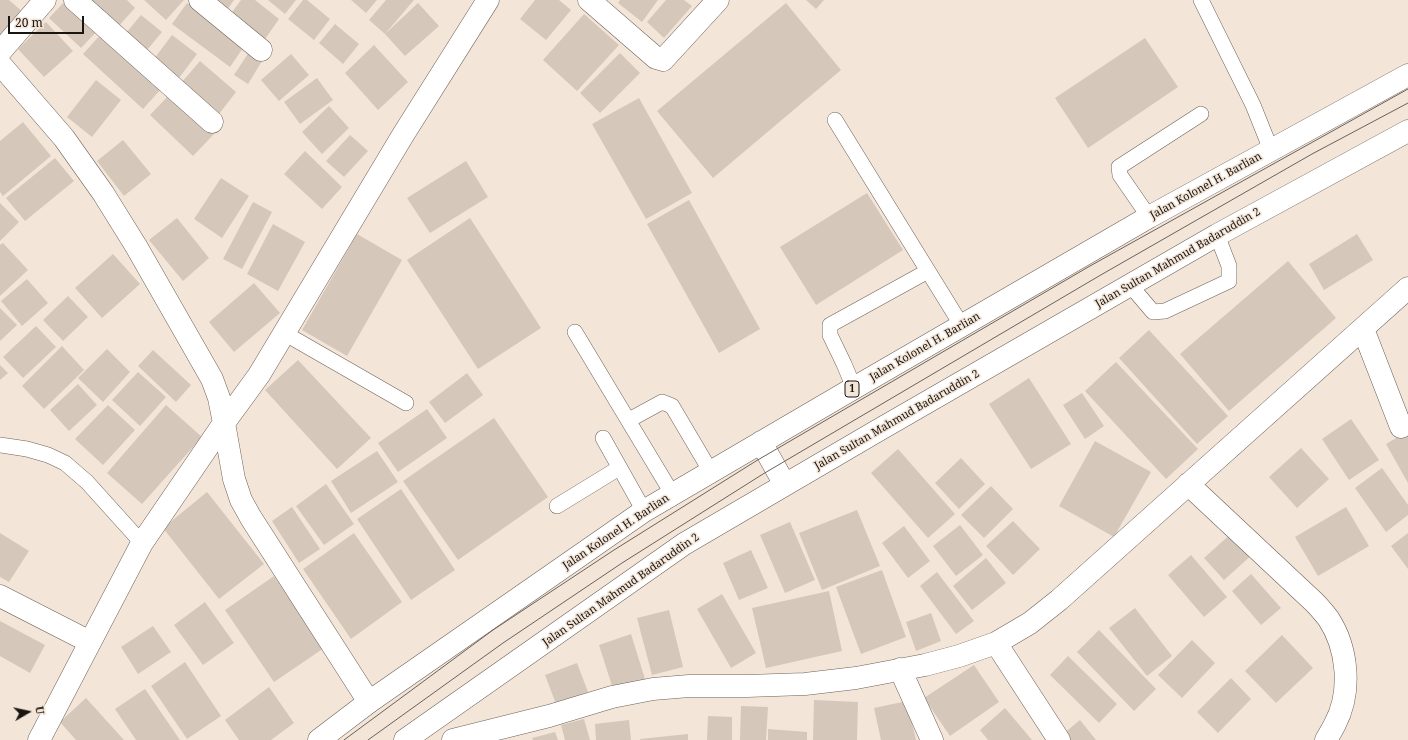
<!DOCTYPE html>
<html>
<head>
<meta charset="utf-8">
<style>
  body { margin:0 }
  #map { position:relative; width:1408px; height:740px; overflow:hidden; background:#f3e5d8; font-family:"Noto Serif",serif }
  canvas { display:block }
  .north { position:absolute; left:8px; top:692px; width:40px; height:40px; -webkit-text-stroke:3px #f3e5d8; paint-order:stroke; rotate:81deg; font-size:11px; font-weight:700; line-height:16px; text-align:center; color:#191510 }
  .north::after { content:''; display:block; margin:auto; width:14px; height:18px; background:#191510; clip-path:polygon(50% 0,100% 100%,50% 72%,0 100%) }
  .scale { position:absolute; left:8px; top:16px; width:76px; height:18px; box-sizing:border-box; border:2px solid #191510; border-top:0; padding-left:5px; font-size:12px; line-height:14px; white-space:nowrap; color:#191510; -webkit-text-stroke:3px #f3e5d8; paint-order:stroke }
</style>
</head>
<body>
<div id="map">
<canvas width="1408" height="740"></canvas>
<div class="north">U</div>
<div class="scale">20 m</div>
</div>
<script>
const context = document.querySelector('canvas').getContext('2d');
context.lineJoin = 'round';
function fillPath(path, color) { context.fillStyle = color; context.fill(path, 'evenodd'); }
function strokePath(path, color, width, dash) { context.strokeStyle = color; context.lineWidth = width; context.lineCap = dash ? 'butt' : 'round'; context.setLineDash(dash || []); context.stroke(path); }
function label(font, color, halo, rows, align = 'center') {
  context.font = font + ' "Noto Serif",serif'; context.lineWidth = 3; context.setLineDash([]); context.textBaseline = 'middle'; context.strokeStyle = halo; context.fillStyle = color; for (const [text, x, y, turn = 0] of rows) {
    context.save(); context.translate(x, y); context.rotate((+turn || 0) * Math.PI / 180); context.textAlign = isNaN(turn) ? turn : align; if (halo) context.strokeText(text, 0, 0); context.fillText(text, 0, 0); context.restore();
  }
}
fillPath(new Path2D(`
  M 0,0 L 9,0 L 24,13 L 0,36 Z
  M 66,0 L 97,31 L 81,48 L 49,18 Z
  M 85,0 L 127,0 L 135,8 L 116,29 Z
  M 144,0 L 184,0 L 166,20 Z
  M 201,0 L 234,0 L 223,16 Z
  M 241,0 L 255,0 L 279,19 L 261,45 L 227,19 Z
  M 268,0 L 296,0 L 285,14 Z
  M 303,0 L 307,0 L 330,19 L 314,40 L 288,19 Z
  M 351,0 L 377,0 L 366,13 Z
  M 386,0 L 414,0 L 385,34 L 418,3 L 439,26 L 405,56 L 385,34 L 369,20 Z
  M 535,0 L 559,0 L 571,10 L 546,40 L 520,19 Z
  M 620,0 L 658,0 L 642,22 L 618,3 Z
  M 666,0 L 684,0 L 692,6 L 664,38 L 647,22 Z
  M 806,0 L 824,0 L 816,9 Z
  M 187,3 L 245,45 L 230,67 L 172,24 Z
  M 786,3 L 841,70 L 713,178 L 657,111 Z
  M 584,14 L 619,45 L 577,91 L 543,60 Z
  M 141,15 L 162,32 L 147,50 L 126,33 Z
  M 46,22 L 73,51 L 44,77 L 18,49 Z
  M 335,24 L 359,44 L 343,64 L 319,43 Z
  M 102,33 L 162,88 L 143,109 L 83,54 Z
  M 172,35 L 197,54 L 176,82 L 151,63 Z
  M 1145,38 L 1178,87 L 1088,148 L 1055,98 Z
  M 374,45 L 408,82 L 378,110 L 345,73 Z
  M 249,52 L 262,61 L 248,84 L 234,75 Z
  M 620,53 L 640,73 L 600,113 L 580,93 Z
  M 291,54 L 309,75 L 279,101 L 261,80 Z
  M 200,61 L 236,92 L 219,114 L 182,82 Z
  M 317,78 L 333,100 L 300,124 L 284,102 Z
  M 96,80 L 121,100 L 92,137 L 67,117 Z
  M 171,93 L 214,134 L 193,156 L 150,115 Z
  M 639,98 L 692,193 L 646,219 L 592,124 Z
  M 329,106 L 349,128 L 322,154 L 302,132 Z
  M 23,122 L 51,156 L 3,196 L 0,192 L 0,141 Z
  M 350,135 L 368,151 L 344,177 L 326,161 Z
  M 123,140 L 151,174 L 124,196 L 97,161 Z
  M 305,151 L 342,187 L 322,209 L 284,174 Z
  M 55,158 L 74,181 L 25,221 L 6,198 Z
  M 466,161 L 488,197 L 430,233 L 407,198 Z
  M 221,178 L 249,196 L 222,238 L 194,219 Z
  M 867,193 L 903,250 L 816,305 L 780,247 Z
  M 689,200 L 760,329 L 719,353 L 647,224 Z
  M 253,202 L 272,212 L 242,269 L 223,259 Z
  M 0,203 L 19,222 L 0,241 Z
  M 177,218 L 209,258 L 183,281 L 149,240 Z
  M 470,218 L 541,328 L 478,369 L 407,260 Z
  M 273,224 L 305,242 L 278,291 L 247,274 Z
  M 357,234 L 402,260 L 347,356 L 302,330 Z
  M 1357,234 L 1373,260 L 1324,290 L 1309,264 Z
  M 3,243 L 28,270 L 0,296 L 0,245 Z
  M 113,254 L 140,284 L 102,318 L 75,288 Z
  M 1288,261 L 1336,318 L 1229,411 L 1180,354 Z
  M 27,279 L 48,303 L 22,326 L 1,301 Z
  M 254,283 L 280,313 L 234,352 L 209,322 Z
  M 68,296 L 88,317 L 63,341 L 43,320 Z
  M 0,308 L 17,325 L 0,341 Z
  M 36,326 L 56,347 L 23,378 L 3,357 Z
  M 1149,330 L 1228,416 L 1197,444 L 1119,358 Z
  M 62,346 L 84,370 L 44,409 L 22,386 Z
  M 107,349 L 130,372 L 103,402 L 78,378 Z
  M 153,350 L 191,385 L 176,402 L 138,366 Z
  M 298,360 L 371,438 L 337,469 L 265,390 Z
  M 1116,362 L 1198,449 L 1166,479 L 1085,391 Z
  M 0,365 L 8,373 L 0,380 Z
  M 138,372 L 166,397 L 140,426 L 112,400 Z
  M 467,373 L 483,395 L 445,423 L 429,402 Z
  M 1029,378 L 1071,444 L 1031,469 L 989,404 Z
  M 78,384 L 97,405 L 69,431 L 50,410 Z
  M 1082,393 L 1104,426 L 1085,439 L 1063,405 Z
  M 108,405 L 135,430 L 103,465 L 75,439 Z
  M 166,405 L 202,437 L 142,504 L 107,473 Z
  M 427,409 L 447,438 L 398,472 L 378,443 Z
  M 494,418 L 548,497 L 458,560 L 403,481 Z
  M 1351,419 L 1379,460 L 1349,480 L 1322,439 Z
  M 1408,431 L 1408,483 L 1386,444 Z
  M 1095,441 L 1151,472 L 1114,537 L 1059,506 Z
  M 1301,448 L 1329,479 L 1297,508 L 1269,477 Z
  M 898,449 L 955,514 L 928,538 L 871,473 Z
  M 377,451 L 398,482 L 351,513 L 331,481 Z
  M 961,458 L 985,484 L 959,509 L 935,483 Z
  M 1382,468 L 1408,505 L 1408,515 L 1386,532 L 1355,488 Z
  M 326,484 L 354,524 L 324,545 L 296,506 Z
  M 991,486 L 1013,509 L 984,538 L 961,515 Z
  M 401,489 L 455,570 L 411,600 L 357,519 Z
  M 207,492 L 264,564 L 219,599 L 163,528 Z
  M 292,507 L 320,549 L 299,563 L 272,521 Z
  M 1346,507 L 1369,546 L 1318,576 L 1295,537 Z
  M 857,510 L 880,566 L 822,590 L 799,533 Z
  M 1013,521 L 1040,549 L 1013,575 L 986,546 Z
  M 790,522 L 815,580 L 785,593 L 760,535 Z
  M 960,525 L 983,555 L 956,576 L 933,546 Z
  M 904,526 L 930,561 L 908,578 L 882,543 Z
  M 1234,531 L 1254,553 L 1224,580 L 1204,558 Z
  M 0,533 L 29,551 L 9,582 L 0,577 Z
  M 354,533 L 402,602 L 351,639 L 303,569 Z
  M 1408,533 L 1408,569 L 1391,546 Z
  M 751,550 L 768,588 L 739,600 L 723,563 Z
  M 1191,555 L 1227,597 L 1204,617 L 1168,575 Z
  M 986,558 L 1006,583 L 972,610 L 953,586 Z
  M 882,570 L 906,637 L 861,654 L 836,587 Z
  M 937,572 L 974,621 L 956,634 L 920,586 Z
  M 1251,574 L 1281,608 L 1261,625 L 1232,591 Z
  M 274,576 L 324,648 L 274,682 L 225,610 Z
  M 829,591 L 842,651 L 766,668 L 752,608 Z
  M 722,594 L 756,653 L 731,668 L 697,609 Z
  M 205,602 L 234,643 L 203,665 L 174,625 Z
  M 1135,608 L 1172,656 L 1147,676 L 1109,628 Z
  M 669,610 L 683,667 L 652,675 L 637,618 Z
  M 931,613 L 941,641 L 916,651 L 906,622 Z
  M 0,621 L 45,645 L 30,673 L 0,656 Z
  M 153,626 L 171,652 L 138,674 L 121,647 Z
  M 1099,630 L 1156,689 L 1134,711 L 1077,652 Z
  M 631,634 L 645,679 L 613,689 L 599,645 Z
  M 1282,635 L 1313,668 L 1276,703 L 1245,671 Z
  M 1192,640 L 1215,663 L 1182,698 L 1158,675 Z
  M 1068,656 L 1117,704 L 1099,723 L 1050,675 Z
  M 185,662 L 221,716 L 187,739 L 151,686 Z
  M 577,663 L 588,692 L 556,704 L 545,675 Z
  M 974,665 L 999,702 L 950,736 L 924,698 Z
  M 1231,678 L 1251,699 L 1218,733 L 1197,712 Z
  M 269,687 L 294,723 L 271,740 L 239,740 L 225,720 Z
  M 145,689 L 180,740 L 136,740 L 115,709 Z
  M 86,698 L 124,740 L 76,740 L 60,722 Z
  M 814,700 L 858,702 L 857,740 L 813,740 Z
  M 907,701 L 916,740 L 881,740 L 874,708 Z
  M 741,706 L 768,707 L 766,740 L 740,740 Z
  M 1005,708 L 1032,740 L 988,740 L 980,730 Z
  M 708,716 L 732,717 L 732,740 L 707,740 Z
  M 584,719 L 590,740 L 565,740 L 561,725 Z
  M 629,720 L 631,740 L 596,740 L 595,724 Z
  M 1080,720 L 1096,740 L 1068,740 L 1063,734 Z
  M 768,729 L 807,732 L 807,740 L 768,740 Z
  M 555,732 L 558,740 L 533,740 L 532,738 Z
  M 688,734 L 688,740 L 640,740 L 640,739 Z`), '#d5c8bb');
const lane = new Path2D(`
  M 1201,0 L 1253,105 L 1271,150
  M 835,120 L 928,271
  M 1149,217 L 1120,175 L 1119,167 L 1201,114
  M 1130,285 L 1153,312 L 1165,311 L 1229,281 L 1229,266 L 1217,235
  M 575,332 L 673,495
  M 284,333 L 406,403
  M 854,388 L 844,364 L 830,335 L 830,325 L 928,271 L 962,326
  M 629,420 L 662,402 L 672,406 L 711,472
  M 603,438 L 644,511
  M 0,445 L 27,449 L 48,455 L 65,463 L 87,482 L 142,543
  M 557,506 L 619,468`);
const street = new Path2D(`
  M 75,0 L 212,122
  M 200,0 L 261,50
  M 589,0 L 656,58 L 663,60 L 718,0
  M 0,52 L 45,0
  M 0,64 L 64,138 L 103,193 L 136,246 L 212,379 L 219,398 L 224,423 L 234,479 L 241,500 L 251,518 L 369,702
  M 1363,329 L 1401,427
  M 1188,484 L 1314,602 C 1319,607 1324,613 1328,618 C 1348,648 1352,692 1335,724 C 1332,730 1329,735 1326,740
  M 0,596 L 90,642
  M 996,643 L 1059,740
  M 900,669 L 932,740
  M 39,740 L 142,543 L 224,423 L 259,375 L 403,135 L 488,0
  M 453,740 L 549,716 L 612,697 L 653,689 L 689,686 L 747,686 L 805,684 L 856,678 L 925,665 L 959,656 L 996,643 L 1030,623 L 1059,600 L 1408,288`);
const highway = new Path2D(`
  M 761,442 L 785,485
  M 319,740 L 369,702 L 644,511 L 854,388 L 1149,217 L 1408,75
  M 405,740 L 684,544 L 877,431 L 1217,235 L 1408,131`);
strokePath(lane, '#6d6156', 16);
strokePath(street, '#6d6156', 23);
strokePath(highway, '#6d6156', 23);
strokePath(lane, '#fff', 15);
strokePath(street, '#fff', 22);
strokePath(highway, '#fff', 22);
strokePath(new Path2D(`
  M 344,740 L 493,630 L 614,550 L 756,461 L 1090,266 L 1408,89
  M 368,740 L 503,643 L 622,563 L 763,474 L 1099,276 L 1312,154 L 1408,103`), '#6a625a', 1);
for (const [x, y, w] of [
  [852,389,14]
]) { const box = new Path2D(); box.roundRect(x - w / 2, y - 8, w, 16, 3); context.fillStyle = '#f3e5d8'; context.fill(box); strokePath(box, '#191510', 1); }
label('bold 10px', '#191510', null, [
  ["1",852,389]
]);
label('11px', '#191510', '#f3e5d8', [
  ["Jalan Kolonel H. Barlian",1206,186,-29],
  ["Jalan Sultan Mahmud Badaruddin 2",1178,258,-30],
  ["Jalan Kolonel H. Barlian",925,347,-30],
  ["Jalan Sultan Mahmud Badaruddin 2",897,420,-30],
  ["Jalan Kolonel H. Barlian",616,532,-34],
  ["Jalan Sultan Mahmud Badaruddin 2",621,590,-35]
]);
</script>
</body>
</html>
